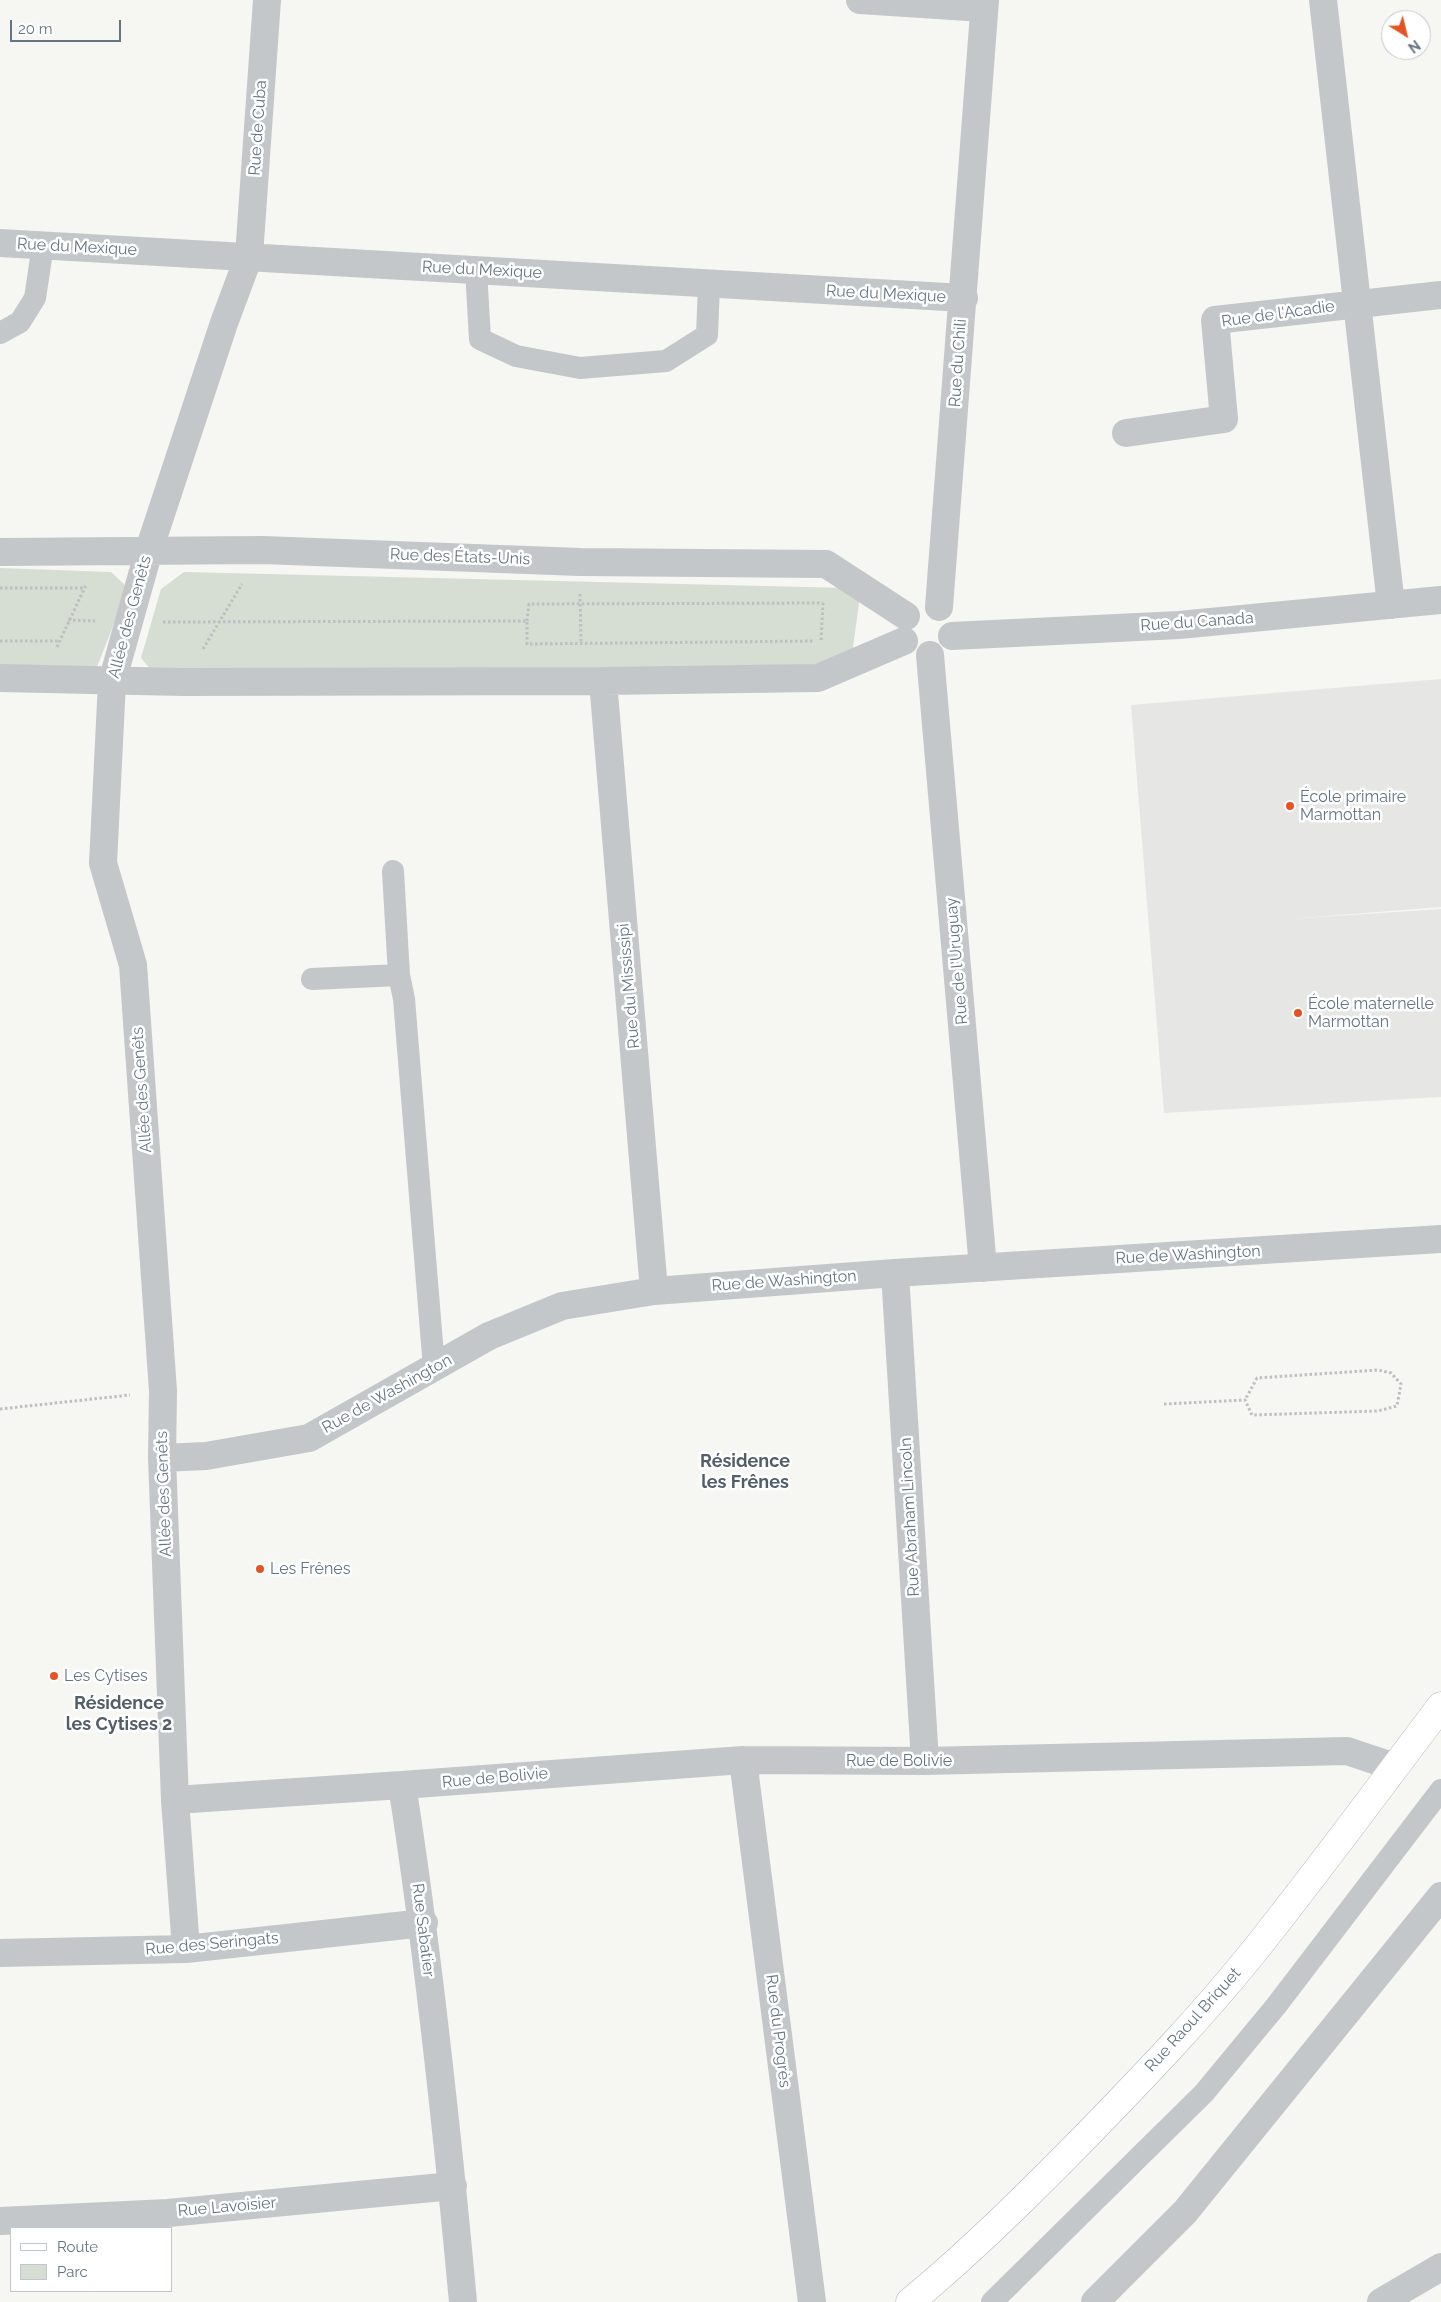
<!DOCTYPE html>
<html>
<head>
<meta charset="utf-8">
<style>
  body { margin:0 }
  #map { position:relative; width:1441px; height:2302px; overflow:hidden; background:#f6f6f2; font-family:Raleway,sans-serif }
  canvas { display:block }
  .legend { position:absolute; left:10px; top:2227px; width:162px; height:65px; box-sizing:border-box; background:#fff; border:1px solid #c1c8cd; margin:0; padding:6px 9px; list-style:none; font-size:15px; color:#647583 }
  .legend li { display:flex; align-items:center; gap:10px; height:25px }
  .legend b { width:25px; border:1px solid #c1c8cd }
  .north { position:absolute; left:1381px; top:10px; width:50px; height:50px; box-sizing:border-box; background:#fff; border:1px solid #c1c8cd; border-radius:50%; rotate:144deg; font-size:14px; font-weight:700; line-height:20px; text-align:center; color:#647583 }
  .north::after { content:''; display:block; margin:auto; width:18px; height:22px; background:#e45423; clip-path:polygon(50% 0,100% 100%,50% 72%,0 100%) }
  .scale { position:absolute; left:10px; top:20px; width:111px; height:22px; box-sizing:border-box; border:2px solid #647583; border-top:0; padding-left:6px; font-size:15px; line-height:18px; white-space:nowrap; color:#647583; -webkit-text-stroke:4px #fff; paint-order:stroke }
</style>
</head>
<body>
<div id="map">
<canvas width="1441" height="2302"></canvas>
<ul class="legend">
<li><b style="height:6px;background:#fff"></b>Route</li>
<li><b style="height:14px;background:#d6ddd3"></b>Parc</li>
</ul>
<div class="north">N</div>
<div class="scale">20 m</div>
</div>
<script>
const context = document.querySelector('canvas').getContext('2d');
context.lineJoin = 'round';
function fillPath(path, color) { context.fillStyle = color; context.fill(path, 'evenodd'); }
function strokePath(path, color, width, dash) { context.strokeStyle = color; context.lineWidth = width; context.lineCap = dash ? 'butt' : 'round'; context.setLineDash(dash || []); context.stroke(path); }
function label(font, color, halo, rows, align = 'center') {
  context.font = font + ' Raleway,sans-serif'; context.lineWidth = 5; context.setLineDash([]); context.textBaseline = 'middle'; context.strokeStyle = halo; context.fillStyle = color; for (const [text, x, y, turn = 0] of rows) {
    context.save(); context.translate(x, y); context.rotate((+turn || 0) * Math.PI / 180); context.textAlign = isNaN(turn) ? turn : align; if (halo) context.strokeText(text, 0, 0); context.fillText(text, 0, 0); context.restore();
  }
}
fillPath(new Path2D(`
  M 1441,679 L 1441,907 L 1289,919 L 1441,909 L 1441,1097 L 1164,1113 L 1131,705 Z`), '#e6e7e5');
fillPath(new Path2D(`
  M 0,568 L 111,572 L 128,588 L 93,677 L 0,673 Z
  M 184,572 L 847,588 L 860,596 L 852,654 L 808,671 L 158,678 L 141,658 L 161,589 Z`), '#d6ddd3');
const secondary = new Path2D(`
  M 910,2302 C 974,2249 1033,2190 1091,2131 C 1146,2074 1201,2017 1251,1955 C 1316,1874 1378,1789 1441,1706`);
strokePath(secondary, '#b5babe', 29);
strokePath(new Path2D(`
  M 0,588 L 84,588
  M 580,594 L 581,642
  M 68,620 L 95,621
  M 527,621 L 529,604 L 823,603
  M 163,622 L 527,621 L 527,644 L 815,641
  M 821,640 L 823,603
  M 0,641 L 59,641
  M 57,647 L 86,585
  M 203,649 L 242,584
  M 1164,1404 L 1245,1400 L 1252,1415 L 1378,1411 L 1397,1406 L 1401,1384 L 1391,1373 L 1378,1370 L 1257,1378 L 1245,1400
  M 0,1409 L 130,1395`), '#bdbfc1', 3, [2.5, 2.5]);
strokePath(new Path2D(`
  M 476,270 L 480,339 L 516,356 L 580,368 L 666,361 L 707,335 L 709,284
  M 0,333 L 20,322 L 35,298 L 43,245
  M 393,871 L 399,975 L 404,999 L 434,1368
  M 312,979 L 399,975
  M 992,2302 L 1204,2093 L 1276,2006 L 1441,1790`), '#c3c7ca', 22);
strokePath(new Path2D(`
  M 860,0 L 984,8
  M 1323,0 L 1391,605
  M 0,243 L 964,298
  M 1126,433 L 1224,419 L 1215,320 L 1441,295
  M 0,552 L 262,550 L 580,562 L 826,564 L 906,616
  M 939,607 L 985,0
  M 952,636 L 1179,625 L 1441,600
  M 930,655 L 983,1268
  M 0,678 L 183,682 L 603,681 L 818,678 L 904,641
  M 603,681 L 654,1291
  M 895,1273 L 925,1761
  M 162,1458 L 206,1456 L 309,1438 L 489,1336 L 562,1306 L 654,1291 L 895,1273 L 1441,1239
  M 743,1760 L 812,2302
  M 402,1785 L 743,1760 L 925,1761 L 1347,1751 L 1395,1767
  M 175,1800 L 402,1785 C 429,1957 447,2129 463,2302
  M 186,1949 L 175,1800 L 162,1458 L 163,1391 L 133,965 L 103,863 L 112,682 L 149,550 L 224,323 L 249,256 L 267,0
  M 0,1953 L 186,1949 L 424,1923
  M 0,2221 L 168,2213 L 453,2186
  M 1095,2302 L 1185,2212 L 1441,1896
  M 1381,2302 L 1441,2267`), '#c3c7ca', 28);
strokePath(secondary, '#fff', 28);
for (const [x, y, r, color] of [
  [1290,806,5,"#e45423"],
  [1298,1013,5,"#e45423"],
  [260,1569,5,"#e45423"],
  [54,1676,5,"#e45423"]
]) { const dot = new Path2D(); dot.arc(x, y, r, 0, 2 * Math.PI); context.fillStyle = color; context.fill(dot); strokePath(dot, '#fff', 2); }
label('16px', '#647583', '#fff', [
  ["Rue de Cuba",258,128,-86],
  ["Rue du Mexique",77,247,3],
  ["Rue du Mexique",482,270,3],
  ["Rue du Mexique",886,294,3],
  ["Rue de l'Acadie",1278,314,-8],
  ["Rue du Chili",958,363,-86],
  ["Rue des États-Unis",460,557,2],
  ["Allée des Genêts",130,617,-75],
  ["Rue du Canada",1197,622,-4],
  ["Rue de l'Uruguay",957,961,-95],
  ["Rue du Mississipi",629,986,-95],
  ["Allée des Genêts",142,1090,-94],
  ["Rue de Washington",1188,1255,-3],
  ["Rue de Washington",784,1281,-4],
  ["Rue de Washington",387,1394,-29],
  ["Allée des Genêts",164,1494,-92],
  ["Rue Abraham Lincoln",910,1517,-93],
  ["Rue de Bolivie",899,1761],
  ["Rue de Bolivie",495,1778,-5],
  ["Rue Sabatier",423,1930,83],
  ["Rue des Seringats",212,1944,-5],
  ["Rue Raoul Briquet",1193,2020,-48],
  ["Rue du Progrès",778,2031,83],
  ["Rue Lavoisier",227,2207,-5]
]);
label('16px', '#647583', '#fff', [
  ["École primaire",1300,797],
  ["Marmottan",1300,815],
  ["École maternelle",1308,1004],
  ["Marmottan",1308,1022],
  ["Les Frênes",270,1569],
  ["Les Cytises",64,1676]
], 'left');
label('bold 18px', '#525e68', '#fff', [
  ["Résidence",745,1462],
  ["les Frênes",745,1483],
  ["Résidence",119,1704],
  ["les Cytises 2",119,1725]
]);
</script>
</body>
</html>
